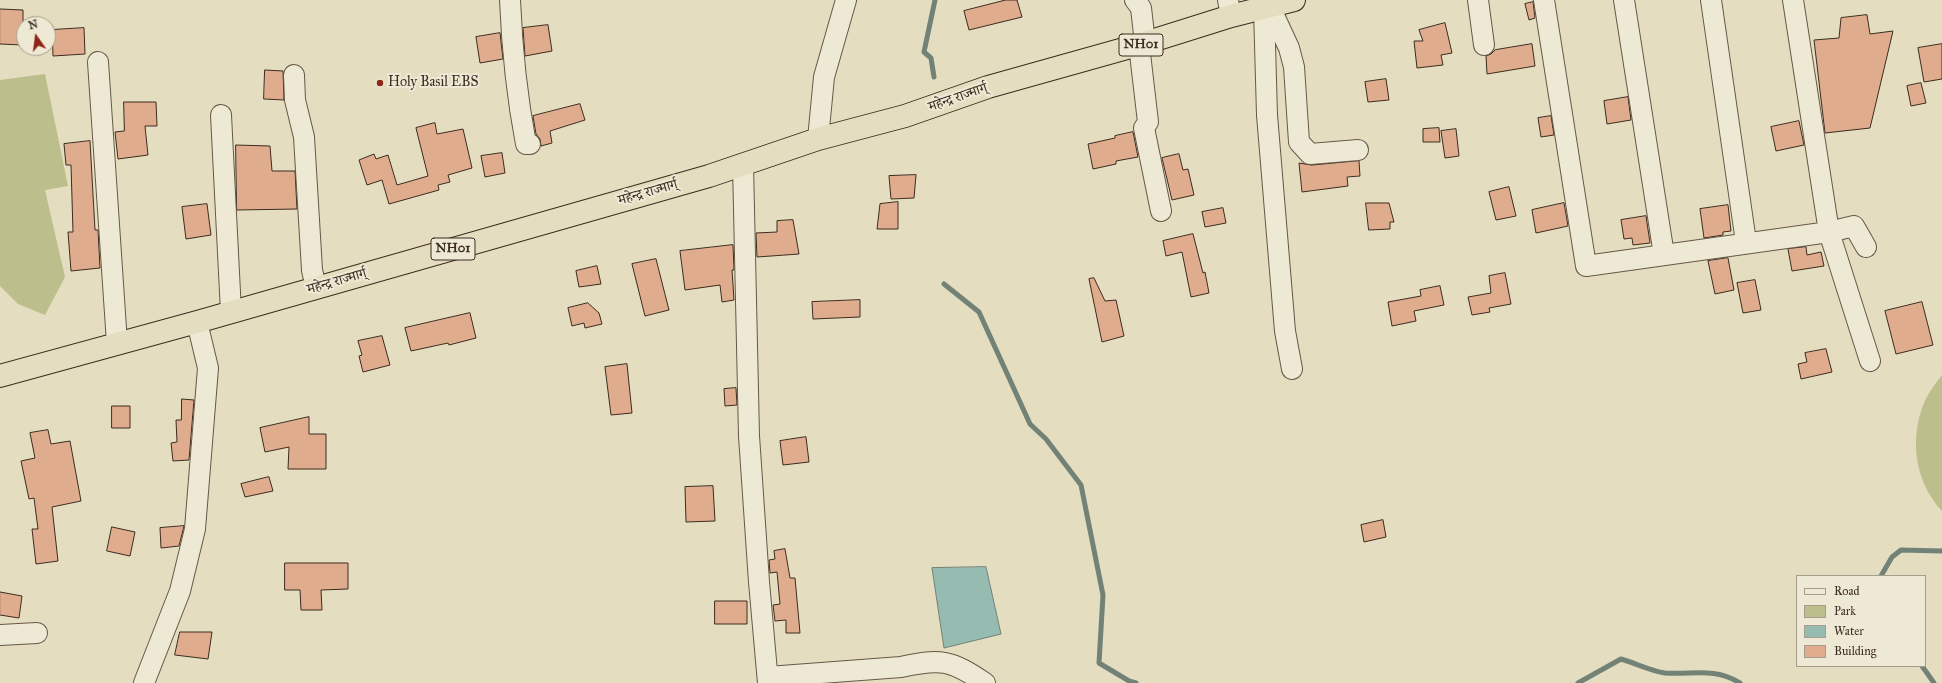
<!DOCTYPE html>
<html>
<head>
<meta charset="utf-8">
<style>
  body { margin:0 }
  #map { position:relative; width:1942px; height:683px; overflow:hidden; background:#e5ddbf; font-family:"IM FELL Great Primer",serif }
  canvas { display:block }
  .legend { position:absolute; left:1796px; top:575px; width:130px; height:92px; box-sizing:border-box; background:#eee9d5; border:1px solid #a79d8d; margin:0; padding:5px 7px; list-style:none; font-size:12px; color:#3c2b20 }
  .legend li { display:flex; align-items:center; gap:8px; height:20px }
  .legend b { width:20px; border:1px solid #a79d8d }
  .north { position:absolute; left:16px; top:16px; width:40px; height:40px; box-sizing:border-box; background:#eee9d5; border:1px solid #a79d8d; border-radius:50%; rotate:346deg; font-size:11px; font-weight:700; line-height:16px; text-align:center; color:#3c2b20 }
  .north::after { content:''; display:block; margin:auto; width:14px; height:18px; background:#8f2418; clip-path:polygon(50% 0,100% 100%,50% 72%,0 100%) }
</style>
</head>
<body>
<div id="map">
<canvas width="1942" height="683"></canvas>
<ul class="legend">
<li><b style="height:5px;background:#eee9d5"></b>Road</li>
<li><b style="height:11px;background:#bcbf8c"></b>Park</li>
<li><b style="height:11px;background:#96bcb1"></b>Water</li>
<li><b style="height:11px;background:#dfad8d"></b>Building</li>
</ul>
<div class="north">N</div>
</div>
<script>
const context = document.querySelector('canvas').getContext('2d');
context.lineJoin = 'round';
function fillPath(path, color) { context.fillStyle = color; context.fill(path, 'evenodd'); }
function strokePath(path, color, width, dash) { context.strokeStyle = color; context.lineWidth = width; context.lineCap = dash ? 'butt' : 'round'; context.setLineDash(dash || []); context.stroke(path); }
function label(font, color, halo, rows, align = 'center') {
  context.font = font + ' "IM FELL Great Primer","Noto Serif Devanagari",serif'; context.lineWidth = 4; context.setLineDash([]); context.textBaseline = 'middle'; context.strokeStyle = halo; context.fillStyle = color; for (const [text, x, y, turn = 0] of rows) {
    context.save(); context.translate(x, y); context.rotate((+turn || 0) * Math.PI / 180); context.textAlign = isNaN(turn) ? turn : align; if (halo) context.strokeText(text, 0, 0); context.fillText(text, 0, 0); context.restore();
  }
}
fillPath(new Path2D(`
  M 45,74 L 68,186 L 45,190 L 65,277 L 45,315 L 18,304 L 0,286 L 0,80 Z
  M 1942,375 L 1942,511 C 1915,482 1909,440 1924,403 C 1928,393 1936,383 1942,375 Z`), '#bcbf8c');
const water = new Path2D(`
  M 986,567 L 1001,634 L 944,648 L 932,568 Z`);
fillPath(water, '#96bcb1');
strokePath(water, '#728277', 1);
strokePath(new Path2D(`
  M 934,77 L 931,58 L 924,52 L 935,0
  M 944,284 L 979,312 L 1030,424 L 1046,439 L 1081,485 L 1103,595 L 1099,663 L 1129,681 L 1136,683
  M 1881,576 L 1892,557 L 1901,550 L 1942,551
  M 1922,666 L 1934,683
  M 1578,683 L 1621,659 C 1635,663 1651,671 1665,673 C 1692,675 1714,667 1740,683`), '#728277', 5);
const building = new Path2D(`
  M 1006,0 L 1017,0 L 1022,17 L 969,30 L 964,11 Z
  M 1533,2 L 1535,18 L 1529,20 L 1525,4 Z
  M 0,9 L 23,10 L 23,45 L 0,44 Z
  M 1867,15 L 1870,34 L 1893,31 L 1870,128 L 1825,133 L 1814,40 L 1839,38 L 1841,18 Z
  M 1445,23 L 1452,53 L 1441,55 L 1443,65 L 1417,68 L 1414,41 L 1423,41 L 1419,30 Z
  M 548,25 L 552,51 L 525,56 L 523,28 Z
  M 84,28 L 85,54 L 53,56 L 52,30 Z
  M 500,33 L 503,59 L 480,63 L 476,37 Z
  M 1532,44 L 1535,66 L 1487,74 L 1486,56 L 1491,54 L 1495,50 Z
  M 1942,44 L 1942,79 L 1924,82 L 1918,48 Z
  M 265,70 L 283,71 L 284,100 L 264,99 Z
  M 1386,79 L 1389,100 L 1368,102 L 1365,82 Z
  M 1921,83 L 1926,103 L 1911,106 L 1907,86 Z
  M 1628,97 L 1631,120 L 1607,124 L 1604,101 Z
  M 124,102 L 156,102 L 157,126 L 145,126 L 148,155 L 118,159 L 115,132 L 124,131 Z
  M 580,104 L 585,120 L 550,131 L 552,143 L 541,146 L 540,139 L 536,134 L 533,116 Z
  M 1551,116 L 1554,135 L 1541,137 L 1538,118 Z
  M 1799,121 L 1804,145 L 1776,151 L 1771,127 Z
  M 435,123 L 437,134 L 463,129 L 472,168 L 448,175 L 450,182 L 438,185 L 439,190 L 389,204 L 382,180 L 367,185 L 359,160 L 374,154 L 376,159 L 388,155 L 397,185 L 428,176 L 416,128 Z
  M 1439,128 L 1440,142 L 1423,142 L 1423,129 Z
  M 1456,129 L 1459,156 L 1445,158 L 1441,131 Z
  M 1133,132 L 1138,157 L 1116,161 L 1116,164 L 1093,169 L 1088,144 L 1115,138 L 1115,136 Z
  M 90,141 L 95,230 L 98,230 L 100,268 L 71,271 L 68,232 L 73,232 L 71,165 L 66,165 L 64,144 Z
  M 236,145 L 270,146 L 272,171 L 295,171 L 297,209 L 237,210 Z
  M 502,153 L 505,173 L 485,177 L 481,156 Z
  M 1179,154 L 1183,170 L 1188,169 L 1194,195 L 1172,200 L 1162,158 Z
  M 1359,161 L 1360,176 L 1347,177 L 1348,186 L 1302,192 L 1299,163 L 1311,165 Z
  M 916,175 L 914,198 L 891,199 L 889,176 Z
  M 1509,187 L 1516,216 L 1496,220 L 1489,192 Z
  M 898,202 L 898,229 L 877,229 L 880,204 Z
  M 1366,203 L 1389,203 L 1394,222 L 1390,222 L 1390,229 L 1369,230 Z
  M 1564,203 L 1568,226 L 1536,233 L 1532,210 Z
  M 207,204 L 211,235 L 186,239 L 182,207 Z
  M 1728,205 L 1731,231 L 1723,232 L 1723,235 L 1704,238 L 1700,209 Z
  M 1223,208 L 1226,223 L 1205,227 L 1202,212 Z
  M 1646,216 L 1650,243 L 1633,245 L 1632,238 L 1624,239 L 1621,220 Z
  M 793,220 L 799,254 L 757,257 L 756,233 L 777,232 L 777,221 Z
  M 1193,234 L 1203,273 L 1205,272 L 1209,293 L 1191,297 L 1182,252 L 1166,256 L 1163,241 Z
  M 733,245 L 734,270 L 732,270 L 734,300 L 722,302 L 720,285 L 685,290 L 680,251 Z
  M 1806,247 L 1807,255 L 1821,252 L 1824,266 L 1792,271 L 1788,249 Z
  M 1728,258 L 1734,290 L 1715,294 L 1708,261 Z
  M 656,259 L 669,310 L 645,316 L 632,264 Z
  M 597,266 L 601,284 L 579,287 L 576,271 Z
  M 1505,273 L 1511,304 L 1489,308 L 1490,312 L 1472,315 L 1468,297 L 1491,293 L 1489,276 Z
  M 1094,278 L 1105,301 L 1116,300 L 1124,336 L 1102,342 L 1089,279 Z
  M 1755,280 L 1761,310 L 1743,313 L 1737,283 Z
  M 1440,286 L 1444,305 L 1414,311 L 1416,321 L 1392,326 L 1388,302 L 1421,296 L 1420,290 Z
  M 860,300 L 860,317 L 813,319 L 812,302 Z
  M 1922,302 L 1933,345 L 1896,354 L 1885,311 Z
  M 588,303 L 599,313 L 602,324 L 585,328 L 584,323 L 572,326 L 568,308 Z
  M 470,313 L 476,338 L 449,345 L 448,343 L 411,351 L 405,328 Z
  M 382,336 L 390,365 L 363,372 L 359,356 L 362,355 L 358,341 Z
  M 1826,349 L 1832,372 L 1801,379 L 1798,364 L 1807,362 L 1805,353 Z
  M 627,364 L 632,413 L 611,415 L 605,367 Z
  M 736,388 L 737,405 L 725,406 L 724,389 Z
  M 182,399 L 194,400 L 189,460 L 173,461 L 171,443 L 177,442 L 176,420 L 181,420 Z
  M 112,406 L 130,406 L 130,428 L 112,428 Z
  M 309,417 L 309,434 L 326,434 L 326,469 L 288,469 L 289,447 L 265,452 L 260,428 Z
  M 48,430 L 51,444 L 70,441 L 81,501 L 52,507 L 58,561 L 36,564 L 32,529 L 38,529 L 34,498 L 29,499 L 21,461 L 35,458 L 30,433 Z
  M 806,437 L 809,462 L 783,465 L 780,441 Z
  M 269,477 L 273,491 L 245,497 L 241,484 Z
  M 713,486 L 715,521 L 686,522 L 685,487 Z
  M 1383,520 L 1386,537 L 1364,542 L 1361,525 Z
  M 184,526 L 179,546 L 161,548 L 160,528 Z
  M 112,527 L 135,532 L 130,556 L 107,551 Z
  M 785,549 L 790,578 L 795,578 L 800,633 L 786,633 L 786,620 L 775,621 L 773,605 L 780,604 L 777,572 L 770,573 L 769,560 L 775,559 L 774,551 Z
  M 285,563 L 348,563 L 348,589 L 321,590 L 322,610 L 301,610 L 300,590 L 285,590 Z
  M 0,592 L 22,596 L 19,618 L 0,615 Z
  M 715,601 L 747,601 L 747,624 L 715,624 Z
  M 180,632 L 212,632 L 208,659 L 175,655 Z`);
fillPath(building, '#dfad8d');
strokePath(building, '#3c2b20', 1);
const minor = new Path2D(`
  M 510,0 C 512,48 517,97 526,144 L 530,144
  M 1135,0 L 1141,8 L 1145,43
  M 1228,0 L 1231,16
  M 1478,0 L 1484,45
  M 1544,0 L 1586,266 L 1829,232 L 1854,226 L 1866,247
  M 1624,0 L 1664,255
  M 1711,0 L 1746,242
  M 1793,0 L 1829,232 L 1870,361
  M 1270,7 L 1289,48 L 1294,67 L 1299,142 L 1310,154 L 1358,150
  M 1264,9 L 1267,115 L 1285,331 L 1292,369
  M 1139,45 L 1148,122 L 1144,128 L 1161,211
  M 98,62 L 117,343
  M 294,75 L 295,100 L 304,137 L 312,270 L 316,288
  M 221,115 L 231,312
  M 818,139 L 824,77 L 846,0
  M 743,164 L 749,436 L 759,582 L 768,683
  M 0,635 L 37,633
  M 768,677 L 901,667 C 941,658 951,660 985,683
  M 144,683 L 180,591 L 195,529 L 208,368 L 197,322`);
const highway = new Path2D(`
  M 0,376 L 197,322 L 709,176 L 818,139 L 905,116 L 988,87 L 1145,43 L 1231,16 L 1294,0`);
strokePath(minor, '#665848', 22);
strokePath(highway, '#3c2b20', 24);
strokePath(minor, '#eee9d5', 20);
strokePath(highway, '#e5ddbf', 22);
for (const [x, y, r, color] of [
  [380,83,4,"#8f2418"]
]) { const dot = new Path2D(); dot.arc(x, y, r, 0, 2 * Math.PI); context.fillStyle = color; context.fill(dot); strokePath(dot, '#eee9d5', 1.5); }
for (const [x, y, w] of [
  [1141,45,44],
  [453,249,44]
]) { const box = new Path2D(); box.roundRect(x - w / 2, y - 11, w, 22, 3); context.fillStyle = '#eee9d5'; context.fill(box); strokePath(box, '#3c2b20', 1); }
label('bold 13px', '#3c2b20', null, [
  ["NH01",1141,45],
  ["NH01",453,249]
]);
label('14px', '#3c2b20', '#eee9d5', [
  ["Holy Basil EBS",388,83]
], 'left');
label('14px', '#3c2b20', '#eee9d5', [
  ["महेन्द्र राज्मार्ग्",958,98,-19],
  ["महेन्द्र राज्मार्ग्",648,193,-16],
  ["महेन्द्र राज्मार्ग्",337,282,-16]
]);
</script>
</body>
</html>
